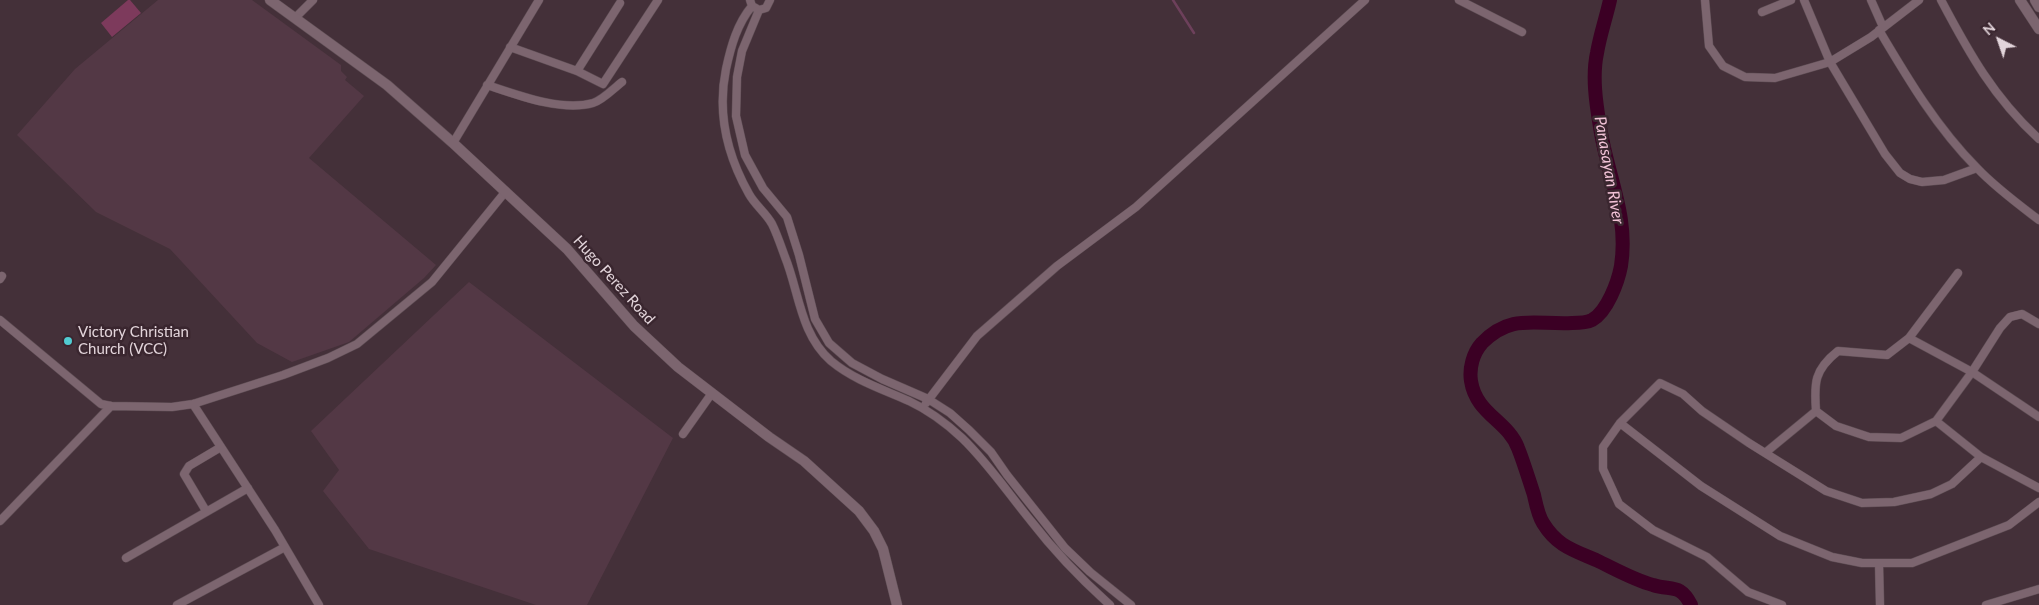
<!DOCTYPE html>
<html>
<head>
<meta charset="utf-8">
<style>
  body { margin:0 }
  #map { position:relative; width:2039px; height:605px; overflow:hidden; background:#443039; font-family:Lato,sans-serif }
  canvas { display:block }
  .north { position:absolute; left:1974px; top:15px; width:50px; height:50px; -webkit-text-stroke:4px #3a262f; paint-order:stroke; rotate:319deg; font-size:14px; font-weight:700; line-height:20px; text-align:center; color:#e3d5db }
  .north::after { content:''; display:block; margin:auto; width:18px; height:22px; background:#e3d5db; clip-path:polygon(50% 0,100% 100%,50% 72%,0 100%) }
</style>
</head>
<body>
<div id="map">
<canvas width="2039" height="605"></canvas>
<div class="north">N</div>
</div>
<script>
const context = document.querySelector('canvas').getContext('2d');
context.lineJoin = 'round';
function fillPath(path, color) { context.fillStyle = color; context.fill(path, 'evenodd'); }
function strokePath(path, color, width, dash) { context.strokeStyle = color; context.lineWidth = width; context.lineCap = dash ? 'butt' : 'round'; context.setLineDash(dash || []); context.stroke(path); }
function label(font, color, halo, rows, align = 'center') {
  context.font = font + ' Lato,sans-serif'; context.lineWidth = 5; context.setLineDash([]); context.textBaseline = 'middle'; context.strokeStyle = halo; context.fillStyle = color; for (const [text, x, y, turn = 0] of rows) {
    context.save(); context.translate(x, y); context.rotate((+turn || 0) * Math.PI / 180); context.textAlign = isNaN(turn) ? turn : align; if (halo) context.strokeText(text, 0, 0); context.fillText(text, 0, 0); context.restore();
  }
}
fillPath(new Path2D(`
  M 158,0 L 252,0 L 341,65 L 341,71 L 347,77 L 345,80 L 364,96 L 309,158 L 436,265 L 424,278 L 349,342 L 292,362 L 257,343 L 170,249 L 96,212 L 17,135 L 75,69 Z
  M 469,282 L 673,438 L 587,605 L 536,605 L 369,549 L 323,491 L 339,470 L 311,431 Z`), '#533845');
fillPath(new Path2D(`
  M 128,0 L 130,0 L 141,13 L 112,37 L 101,23 Z`), '#7d3a5c');
strokePath(new Path2D(`
  M 1173,0 L 1194,33`), '#6d405b', 2.5);
strokePath(new Path2D(`
  M 1610,0 C 1606,18 1600,35 1597,53 C 1592,76 1596,103 1600,127 C 1607,175 1629,215 1621,266 C 1618,282 1607,312 1592,320 C 1586,323 1578,323 1572,323 C 1536,325 1511,313 1482,343 C 1473,353 1469,368 1471,381 C 1476,414 1508,421 1518,448 C 1524,463 1529,480 1534,495 C 1536,504 1538,515 1543,523 C 1557,546 1573,550 1596,560 C 1615,569 1634,580 1653,585 C 1671,591 1680,583 1691,605`), '#3b0024', 14);
const minor = new Path2D(`
  M 750,0 L 752,6 L 759,10 L 766,8 L 770,0
  M 1459,0 L 1522,32
  M 1705,0 L 1709,46 L 1723,66 L 1745,77 L 1775,78 L 1830,62 L 1871,37 L 1919,0
  M 1804,0 L 1830,62 L 1885,154 L 1900,173 L 1910,179 L 1922,182 L 1944,180 L 1977,168
  M 1871,0 L 1883,27
  M 1941,0 C 1969,53 1994,98 2039,139
  M 752,6 C 737,24 731,46 726,69 C 717,113 727,155 749,194 C 755,205 766,213 772,224 C 777,234 781,246 785,257 C 799,291 800,334 831,361 C 854,380 882,389 909,401 C 928,410 947,424 962,438 C 988,463 1008,493 1031,521 C 1055,552 1081,579 1110,605
  M 759,10 L 742,51 L 737,77 L 736,116 L 745,155 L 763,188 L 787,217 L 799,255 L 815,319 L 829,343 L 852,363 L 882,379 L 928,399 L 950,413 L 969,430 L 991,452 L 1007,475 L 1065,548 L 1090,572 L 1131,605
  M 1762,12 L 1791,0
  M 295,18 L 313,0
  M 1879,30 C 1908,79 1937,128 1977,168 C 1996,188 2018,204 2039,220
  M 510,47 L 577,71 L 603,84 L 658,0
  M 577,71 L 620,3
  M 487,85 C 517,95 562,112 593,103 C 603,100 614,88 622,82
  M 453,143 L 539,0
  M 0,279 L 2,276
  M 0,320 L 101,404 L 111,406 L 172,407 L 193,404 L 283,375 L 328,358 L 357,344 L 432,282 L 506,191
  M 1909,338 L 1972,372 L 2039,417
  M 926,403 L 977,336 L 1057,266 L 1136,207 L 1365,0
  M 193,404 L 275,530 L 319,605
  M 1816,411 L 1836,426 L 1869,437 L 1901,438 L 1936,421 L 1972,372 L 2000,328 L 2010,317 L 2022,314 L 2039,324
  M 1816,411 C 1814,383 1814,370 1838,351 L 1887,355 L 1909,338 L 1958,273
  M 1936,421 L 1981,457 L 2039,488
  M 1620,423 L 1701,486 L 1780,536 L 1832,557 L 1862,563 L 1912,563 L 2009,525 L 2039,502
  M 683,434 L 712,393
  M 1765,453 L 1816,411
  M 206,511 L 184,474 L 189,466 L 221,447
  M 0,521 L 111,406
  M 126,558 L 248,488
  M 1879,563 L 1880,605
  M 177,605 L 285,547
  M 1782,605 L 1748,592 L 1707,557 L 1653,530 L 1619,504 L 1603,469 L 1603,447 L 1620,423 L 1660,383 L 1683,394 L 1702,411 L 1749,443 L 1826,491 L 1862,503 L 1894,502 L 1931,494 L 1952,484 L 1981,457
  M 1986,605 L 2039,589`);
const tertiary = new Path2D(`
  M 270,0 L 387,85 L 453,143 L 567,249 L 634,326 L 678,367 L 769,437 L 804,461 L 859,511 L 874,531 L 883,549 L 897,605
  M 2020,0 L 2039,29
  M 2035,0 L 2039,7`);
strokePath(minor, '#5e4d54', 9);
strokePath(tertiary, '#5e4d54', 11);
strokePath(minor, '#7c656f', 8);
strokePath(tertiary, '#7c656f', 10);
for (const [x, y, r, color] of [
  [68,341,5,"#51ccd2"]
]) { const dot = new Path2D(); dot.arc(x, y, r, 0, 2 * Math.PI); context.fillStyle = color; context.fill(dot); strokePath(dot, '#3a262f', 2); }
label('15px', '#e3d5db', '#3a262f', [
  ["Hugo Perez Road",614,280,48]
]);
label('15px', '#e3d5db', '#3a262f', [
  ["Victory Christian",78,332],
  ["Church (VCC)",78,349]
], 'left');
label('italic 16px', '#f2c3d7', '#3a262f', [
  ["Panasayan River",1609,170,80]
]);
</script>
</body>
</html>
